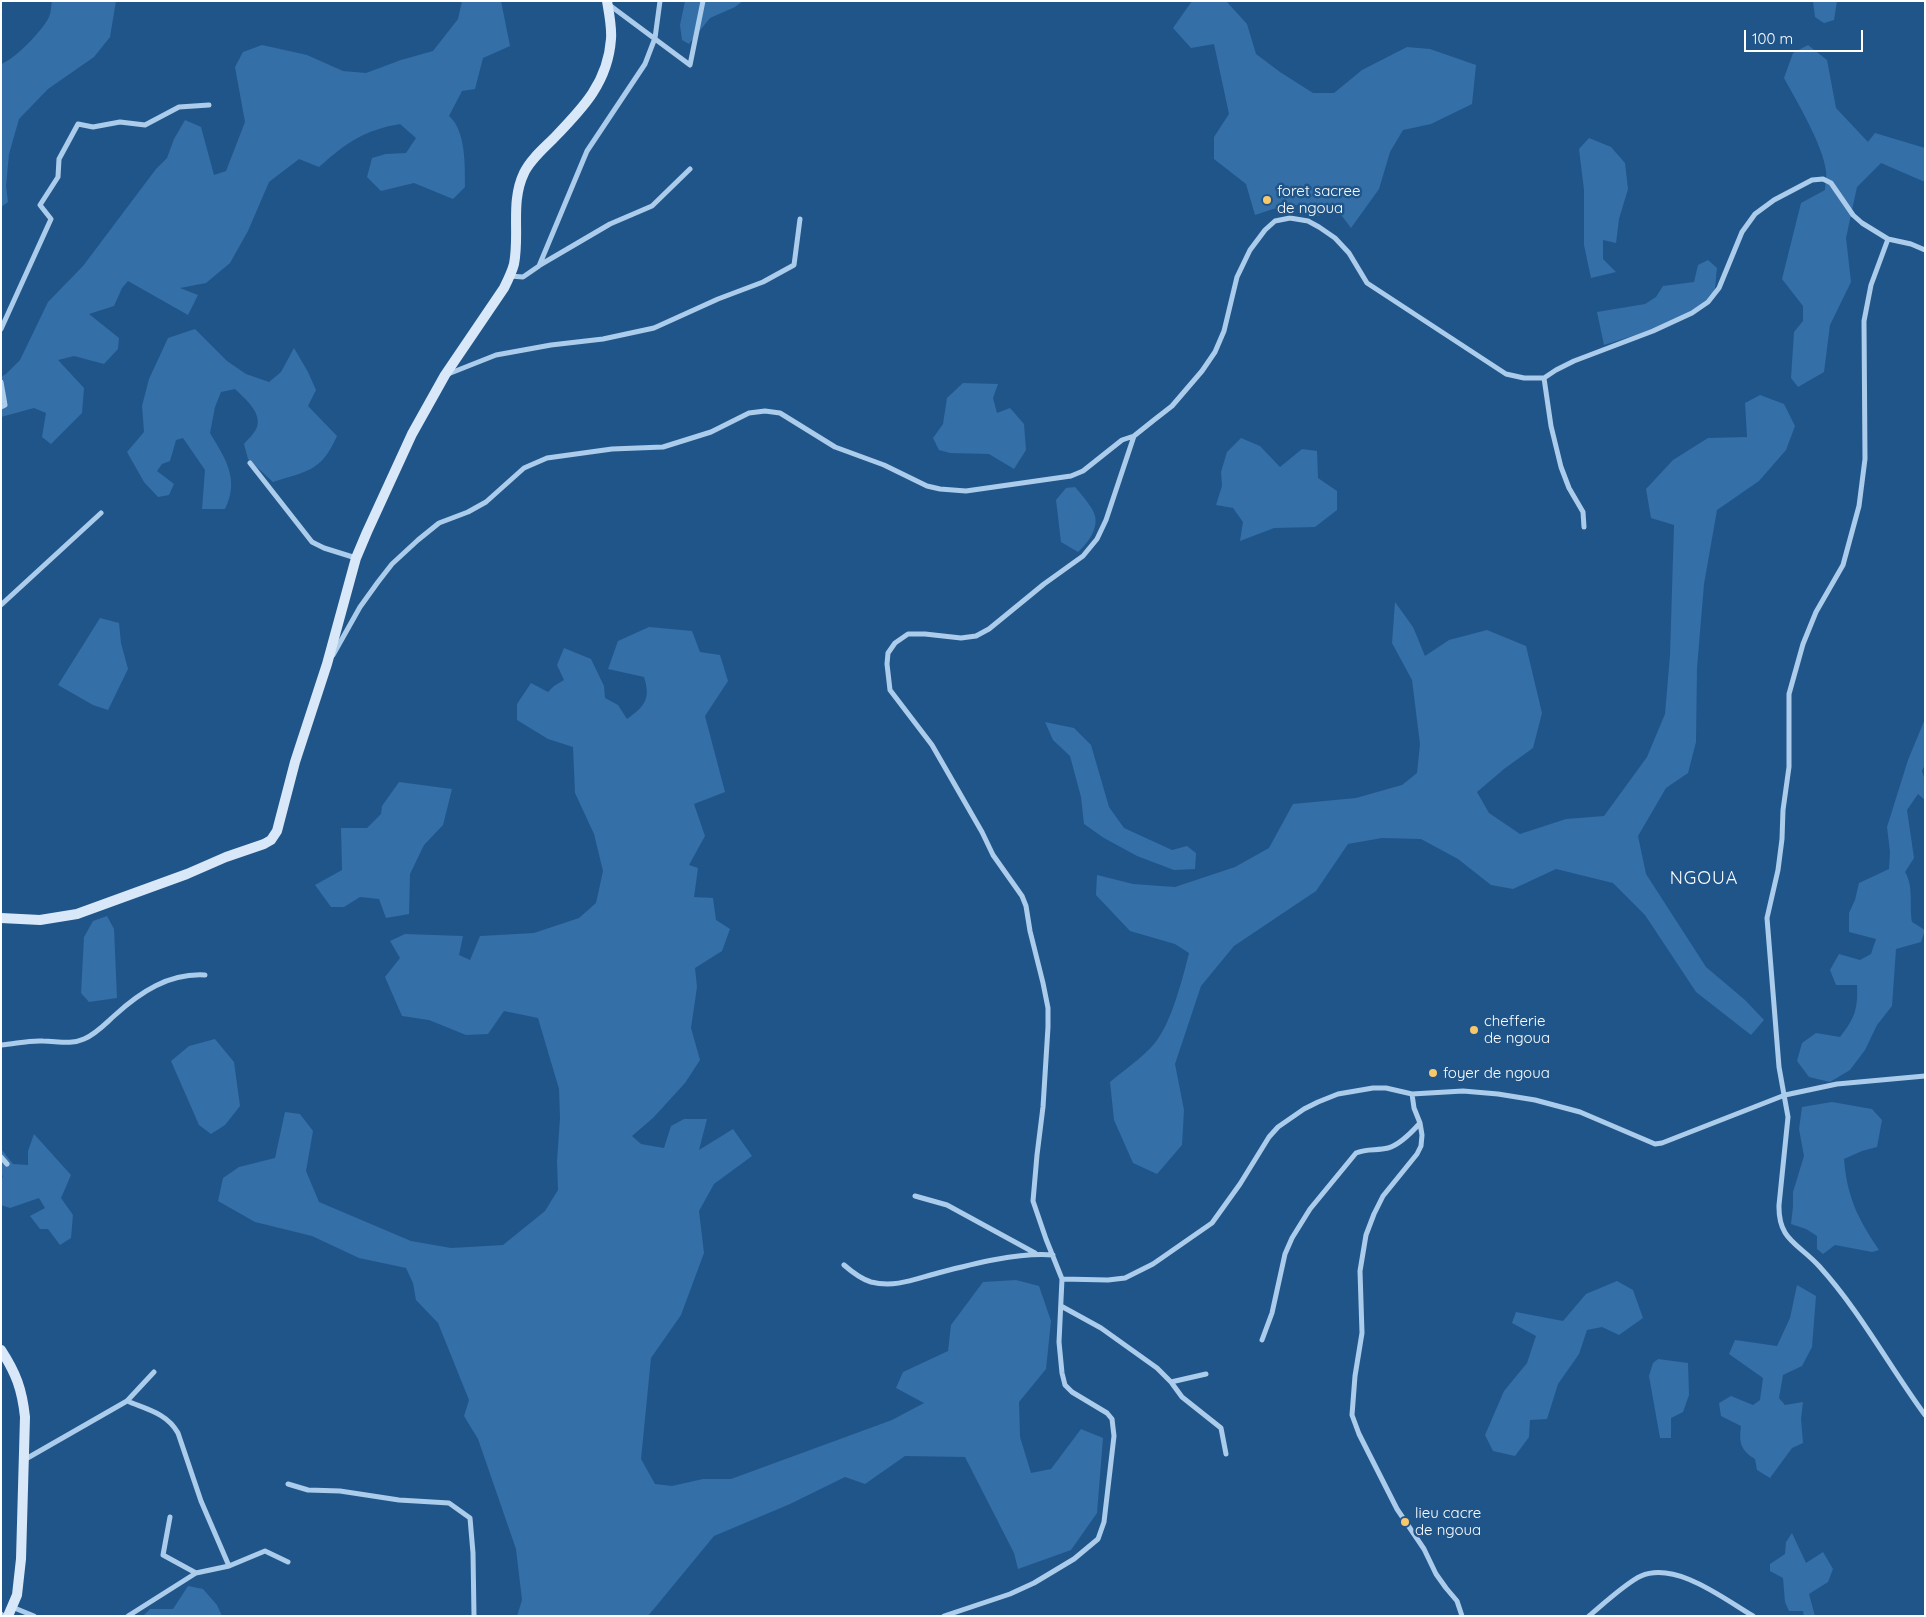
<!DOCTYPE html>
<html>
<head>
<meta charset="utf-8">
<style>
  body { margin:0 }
  #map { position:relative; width:1926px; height:1617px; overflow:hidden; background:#20558a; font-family:Quicksand,sans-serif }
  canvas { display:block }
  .frame { position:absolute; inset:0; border:2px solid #fff; pointer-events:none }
  .scale { position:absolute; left:1744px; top:30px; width:119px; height:22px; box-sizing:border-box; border:2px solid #fff; border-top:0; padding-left:6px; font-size:15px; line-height:18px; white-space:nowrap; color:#fff; -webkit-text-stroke:4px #20558a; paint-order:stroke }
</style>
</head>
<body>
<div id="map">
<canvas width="1926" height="1617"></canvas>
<div class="frame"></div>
<div class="scale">100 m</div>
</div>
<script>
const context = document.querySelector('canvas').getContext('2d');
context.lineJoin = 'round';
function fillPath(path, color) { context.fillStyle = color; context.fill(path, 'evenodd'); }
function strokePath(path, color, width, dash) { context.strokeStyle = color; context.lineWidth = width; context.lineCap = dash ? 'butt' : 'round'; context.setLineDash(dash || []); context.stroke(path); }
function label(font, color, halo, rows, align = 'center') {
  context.font = font + ' Quicksand,sans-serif'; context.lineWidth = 5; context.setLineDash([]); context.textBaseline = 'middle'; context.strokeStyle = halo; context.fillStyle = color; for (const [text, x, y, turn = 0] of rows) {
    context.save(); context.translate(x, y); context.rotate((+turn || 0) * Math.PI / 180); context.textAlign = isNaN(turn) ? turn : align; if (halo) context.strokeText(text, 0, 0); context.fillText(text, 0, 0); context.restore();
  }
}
fillPath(new Path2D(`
  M 52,1 L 116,1 L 110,37 L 94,57 L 48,89 L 19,119 L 9,154 L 6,186 L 8,202 L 1,207 L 1,64 C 13,61 44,29 49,17 C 51,13 51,6 52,1 Z
  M 462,1 L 501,1 L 510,46 L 483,58 L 475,89 L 462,91 L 449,116 C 466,130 465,167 465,187 L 453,199 L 414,183 L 381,191 L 367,177 L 372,158 L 386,154 L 406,153 L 416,138 L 400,124 C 364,130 346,143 319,167 L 299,159 L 269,182 L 248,231 L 230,263 L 206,283 L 180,288 L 198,295 L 188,315 L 128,281 L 122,288 L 114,306 L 89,314 L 119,338 L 118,349 L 104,364 L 74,356 L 58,360 L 84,388 L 82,413 L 51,444 L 42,437 L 46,413 L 34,408 L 1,417 L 1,377 L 6,374 L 20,360 L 48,302 L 83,266 L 156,169 L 167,158 L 174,139 L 185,120 L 201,127 L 214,175 L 226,171 L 245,122 L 235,67 L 243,52 L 262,45 L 307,55 L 343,71 L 366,73 L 401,60 L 433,51 L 458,19 Z
  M 685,1 L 743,1 L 735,7 L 710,18 L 689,44 L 682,40 L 680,25 Z
  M 1192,1 L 1226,1 L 1247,24 L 1256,54 L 1280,72 L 1313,93 L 1334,93 L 1362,70 L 1407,47 L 1430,49 L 1476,65 L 1472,104 L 1431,124 L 1403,130 L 1390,152 L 1379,189 L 1351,228 L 1336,208 L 1318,216 L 1303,204 L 1273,209 L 1255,215 L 1246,184 L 1214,159 L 1214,137 L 1229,114 L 1214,44 L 1191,48 L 1173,28 Z
  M 1813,1 L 1837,1 L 1834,20 L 1824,23 L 1815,17 Z
  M 1808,45 L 1827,60 L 1836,108 L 1868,142 L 1875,133 L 1925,148 L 1925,182 L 1881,163 L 1857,187 L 1846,238 L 1851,282 L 1830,325 L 1824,372 L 1798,387 L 1791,378 L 1794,332 L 1803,321 L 1803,306 L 1782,279 L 1801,203 L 1825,190 C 1825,184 1827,177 1826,171 C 1823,145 1797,102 1784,78 L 1793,53 Z
  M 1589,138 L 1611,147 L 1625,163 L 1628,189 L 1619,219 L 1616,243 L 1603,240 L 1603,259 L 1616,272 L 1591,278 L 1584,245 L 1584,190 L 1579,149 Z
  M 1708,260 L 1717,268 C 1716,274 1716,282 1715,288 C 1706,315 1630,337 1604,345 L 1597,312 L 1645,304 L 1656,297 L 1663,286 L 1694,282 L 1698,265 Z
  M 195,329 L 227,361 L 246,374 L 269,382 L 281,372 L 294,348 L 308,372 L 316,390 L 308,406 L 337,436 C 321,472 307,471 273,482 L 248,459 L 244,444 C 248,439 255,433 257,427 C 262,412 244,398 235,389 L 221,392 L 215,407 L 210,433 C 225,458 240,479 225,509 L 202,509 L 205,470 L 183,438 L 176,440 L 170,461 L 162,464 L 157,471 L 174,484 L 169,495 L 158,497 L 144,482 L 127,452 L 144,432 L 142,406 L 149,379 L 168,338 Z
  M 963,383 L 998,384 L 993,398 L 997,413 L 1010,408 L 1024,424 L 1026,450 L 1014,469 L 989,454 L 950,453 L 939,450 L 933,438 L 943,424 L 947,398 Z
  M 1760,395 L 1784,404 L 1795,426 L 1786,450 L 1759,481 L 1717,510 L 1704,584 L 1697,668 L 1696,742 L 1688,773 L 1666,788 L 1638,836 L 1646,874 L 1706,967 L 1745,1000 L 1764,1020 L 1751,1035 L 1696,992 L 1645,915 L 1613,883 L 1556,869 L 1513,889 L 1491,885 L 1458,859 L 1421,839 L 1382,838 L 1348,844 L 1316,891 L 1234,946 L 1201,986 L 1175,1064 L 1184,1110 L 1182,1145 L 1157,1174 L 1133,1163 L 1114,1120 L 1110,1082 C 1124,1070 1142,1058 1154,1044 C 1171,1025 1183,977 1189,953 L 1175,944 L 1130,931 L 1096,895 L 1097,875 L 1133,884 L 1175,887 L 1235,867 L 1269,848 L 1293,804 L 1356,798 L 1402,785 L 1417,773 L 1420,744 L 1412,680 L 1392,643 L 1395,602 L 1413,627 L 1425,656 L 1449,640 L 1487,630 L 1526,646 L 1542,713 L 1533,748 L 1504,769 L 1477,792 L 1489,813 L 1520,834 L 1566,819 L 1604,816 L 1647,757 L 1665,714 L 1670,655 L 1674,525 L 1651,518 L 1646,489 L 1673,460 L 1708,438 L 1747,437 L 1745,403 Z
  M 1241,438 L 1260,446 L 1280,467 L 1302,449 L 1317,451 L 1318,478 L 1337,491 L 1337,510 L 1315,527 L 1274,528 L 1240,541 L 1243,522 L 1233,508 L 1216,505 L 1222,486 L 1221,472 L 1227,452 Z
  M 1075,487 C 1081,494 1090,504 1094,513 C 1100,527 1088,543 1078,552 L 1061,542 L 1056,500 L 1066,488 Z
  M 100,618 L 119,623 L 121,643 L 128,669 L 108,710 L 93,705 L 58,685 Z
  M 649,627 L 692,631 L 700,652 L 720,655 L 728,681 L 705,716 L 725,792 L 694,804 L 705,836 L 689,865 L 698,868 L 694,897 L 713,898 L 716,920 L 730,929 L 722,951 L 695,968 L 697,987 L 691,1028 L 700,1060 L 685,1083 L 653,1118 L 632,1136 L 641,1144 L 664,1148 L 671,1126 L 684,1119 L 707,1119 L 699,1150 L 733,1129 L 752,1156 L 714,1184 L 699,1211 L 704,1253 L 681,1315 L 651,1358 L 641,1459 L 655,1484 L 672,1486 L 703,1479 L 731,1479 L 892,1420 L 924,1403 L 896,1388 L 903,1372 L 948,1351 L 951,1325 L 983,1282 L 1016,1280 L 1039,1286 L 1051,1321 L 1046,1369 L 1019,1402 L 1020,1437 L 1031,1473 L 1051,1469 L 1081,1429 L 1103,1438 L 1097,1513 L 1071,1550 L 1018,1569 L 1014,1553 L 965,1457 L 905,1456 L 865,1484 L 845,1477 L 790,1504 L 714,1536 L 648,1616 L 517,1616 L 522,1600 L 516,1549 L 478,1439 L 464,1416 L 469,1400 L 438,1323 L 416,1300 L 413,1283 L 406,1268 L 359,1258 L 312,1236 L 255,1222 L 218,1201 L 223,1178 L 239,1167 L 275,1158 L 285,1112 L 300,1114 L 313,1131 L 306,1171 L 319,1202 L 411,1241 L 451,1248 L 503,1245 L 545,1211 L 558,1190 L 557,1161 L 560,1118 L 559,1089 L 538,1018 L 504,1011 L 488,1034 L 466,1035 L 429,1020 L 402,1016 L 385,977 L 400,958 L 390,941 L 405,934 L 463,936 L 459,955 L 470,960 L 480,936 L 534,933 L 579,918 L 596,903 L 603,871 L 594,834 L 575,793 L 573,747 L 548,739 L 517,720 L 517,704 L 531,683 L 548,692 L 554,686 L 564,680 L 557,665 L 564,648 L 591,659 L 604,686 L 605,698 L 618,705 L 627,719 C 645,706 651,699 644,677 L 608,669 L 618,641 Z
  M 1925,719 L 1925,764 L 1922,771 L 1925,780 L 1925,800 L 1918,794 L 1907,810 L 1914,858 L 1905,872 C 1914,887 1909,905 1912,922 L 1925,930 L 1921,942 L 1896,949 L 1892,1006 L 1877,1025 L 1865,1050 L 1850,1070 L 1830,1082 L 1809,1077 L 1797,1061 L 1802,1043 L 1816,1033 L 1840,1037 C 1855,1018 1858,1009 1857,985 L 1836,985 L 1830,970 L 1839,954 L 1860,960 L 1871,954 L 1876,939 L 1849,932 L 1849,913 L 1855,900 L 1859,883 L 1889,869 L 1890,852 L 1887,827 L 1908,760 Z
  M 1045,722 L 1074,728 L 1091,745 L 1109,807 L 1124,828 L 1172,850 L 1187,846 L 1196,853 L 1195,869 L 1174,870 L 1137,856 L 1104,838 L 1084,824 L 1081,797 L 1070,756 L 1053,740 Z
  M 399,782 L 452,789 L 443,825 L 424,845 L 410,874 L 409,914 L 386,918 L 379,899 L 360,897 L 344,907 L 331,907 L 315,885 L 342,870 L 341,828 L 367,828 L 381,814 L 382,806 Z
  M 107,916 L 114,929 L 117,998 L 89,1002 L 81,993 L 84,937 L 93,921 Z
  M 215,1039 L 234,1062 L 240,1106 L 225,1125 L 211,1134 L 199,1125 L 171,1061 L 189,1046 Z
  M 1832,1102 L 1872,1109 L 1882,1120 L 1877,1147 L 1862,1151 L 1844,1159 C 1847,1197 1858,1219 1879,1250 L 1872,1252 L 1835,1245 L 1823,1254 L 1817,1249 L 1817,1236 L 1806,1229 L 1791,1224 L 1793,1207 L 1793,1192 L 1804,1156 L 1799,1129 L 1802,1107 Z
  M 34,1134 L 71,1175 L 61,1198 L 73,1215 L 71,1238 L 60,1245 L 48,1229 L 40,1229 L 30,1216 L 45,1208 L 39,1198 L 10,1208 L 1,1205 L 1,1181 L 3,1176 L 1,1174 L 1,1149 L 13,1164 L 28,1165 L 28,1151 Z
  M 1617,1281 L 1633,1290 L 1643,1318 L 1619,1335 L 1602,1327 L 1587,1330 L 1579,1354 L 1558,1384 L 1547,1419 L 1530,1420 L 1529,1437 L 1515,1456 L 1493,1451 L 1485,1435 L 1504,1391 L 1527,1363 L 1536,1336 L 1512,1323 L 1516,1312 L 1563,1321 L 1586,1294 Z
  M 1797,1285 L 1816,1296 L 1812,1347 L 1802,1366 L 1783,1375 L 1779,1398 L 1785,1405 L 1803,1402 L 1801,1419 L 1803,1443 L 1792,1448 L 1770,1478 L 1757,1470 L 1755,1459 C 1740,1450 1739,1442 1741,1426 L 1721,1416 L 1719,1403 L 1731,1396 L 1753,1405 L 1760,1400 L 1763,1378 L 1729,1354 L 1735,1340 L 1777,1346 L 1790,1318 Z
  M 1658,1359 L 1688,1363 L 1689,1395 L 1683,1412 L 1671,1418 L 1671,1438 L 1660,1438 L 1649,1376 L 1653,1363 Z
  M 1792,1533 L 1806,1563 L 1823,1552 L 1833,1569 L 1828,1582 L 1809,1594 L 1815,1616 L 1804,1616 L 1803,1611 L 1789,1611 L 1785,1602 L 1783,1578 L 1770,1571 L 1770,1564 L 1785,1554 L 1786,1542 Z
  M 188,1586 L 203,1589 L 217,1605 L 222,1616 L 143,1616 L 150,1609 L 173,1609 Z`), '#346fa7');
strokePath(new Path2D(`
  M 608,4 L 690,65 L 703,1
  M 1888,239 L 1871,285 L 1864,321 L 1865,459 L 1859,506 L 1843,565 L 1816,612 L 1803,644 L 1789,694 L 1789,767 L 1783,810 L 1782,839 L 1778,870 L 1767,918 L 1779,1067 L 1788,1117 L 1779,1205 C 1778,1240 1798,1243 1819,1266 C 1860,1311 1889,1366 1925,1415
  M 540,265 L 610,224 L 652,206 L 690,169
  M 510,276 L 523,277 L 539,266 L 587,151 L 645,64 L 655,38 L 660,1
  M 1,329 L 51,219 L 40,205 L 58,177 L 59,159 L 78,124 L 93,127 L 120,122 L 145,125 L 179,107 L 209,105
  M 448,374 L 496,355 L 551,345 L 603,339 L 654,328 L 718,299 L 763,282 L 794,265 L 800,219
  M 1544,378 L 1551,426 L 1561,467 L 1569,488 L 1583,512 L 1584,527
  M 1,382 L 5,405 L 1,407
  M 250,463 L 312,542 L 324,548 L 356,558
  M 1,605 L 101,513
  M 333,655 L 360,607 L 378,582 L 392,564 L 418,540 L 439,523 L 468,512 L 486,502 L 524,468 L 547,458 L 612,449 L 663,447 L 711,432 L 749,413 L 765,411 L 780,413 L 835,447 L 884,465 L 927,486 L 940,489 L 966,491 L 1071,476 L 1083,471 L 1122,440 L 1134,436 L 1154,420 L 1172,406 L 1202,371 L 1215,352 L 1224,331 L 1237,277 L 1250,250 L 1265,230 L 1275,221 L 1290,218 L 1308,221 L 1319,227 L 1335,238 L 1349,253 L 1367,283 L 1506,374 L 1524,378 L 1544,378 L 1556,370 L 1574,361 L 1653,331 L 1692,313 L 1708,302 L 1719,288 L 1742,232 L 1755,214 L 1774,200 L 1812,180 L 1823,179 L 1831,183 L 1853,215 L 1862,223 L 1888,239 L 1911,244 L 1925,250
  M 1,1045 C 15,1044 29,1040 43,1041 C 57,1041 71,1045 84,1039 C 96,1034 105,1024 114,1016 C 140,992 169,973 205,975
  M 1420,1123 L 1422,1135 L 1421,1146 L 1417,1154 L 1383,1196 L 1374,1214 L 1366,1235 L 1360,1271 L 1362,1333 L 1355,1376 L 1352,1415 L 1359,1434 L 1397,1509 L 1424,1549 L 1436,1574 L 1446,1588 L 1457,1601 L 1462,1616
  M 1,1157 L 7,1164
  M 915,1196 L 947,1205 L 1035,1253
  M 844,1265 C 852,1272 861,1279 871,1282 C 895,1288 915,1279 938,1273 C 972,1264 1019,1252 1053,1255
  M 1062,1279 L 1108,1280 L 1125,1278 L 1153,1264 L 1212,1223 L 1240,1184 L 1269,1137 L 1278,1127 L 1304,1109 L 1318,1102 L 1338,1094 L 1373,1088 L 1386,1088 L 1412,1094 L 1463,1091 L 1498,1094 L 1535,1100 L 1580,1112 L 1655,1144 L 1662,1143 L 1785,1095 L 1837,1084 L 1925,1076
  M 1061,1306 L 1101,1328 L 1157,1368 L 1171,1382 L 1182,1397 L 1221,1428 L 1226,1454
  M 1262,1340 L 1272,1313 L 1285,1254 L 1292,1238 L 1310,1209 L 1356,1153 C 1367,1148 1377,1151 1388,1148 C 1399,1145 1412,1132 1420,1123 L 1414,1108 L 1412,1094
  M 1171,1382 L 1206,1374
  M 127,1401 C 146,1409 167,1413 178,1433 L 201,1501 L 229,1566 L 265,1551 L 288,1562
  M 24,1460 L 127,1401 L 154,1372
  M 288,1484 L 308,1490 L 340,1491 L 399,1500 L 449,1503 L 470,1518 L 473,1553 L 474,1616
  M 170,1517 L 163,1555 L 196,1573
  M 12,1607 L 34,1616
  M 1,1614 L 3,1616
  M 128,1616 L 196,1573 L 229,1566
  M 944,1616 L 1010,1594 L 1034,1583 L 1074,1559 L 1098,1539 L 1104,1522 L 1114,1436 L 1112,1419 L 1107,1413 L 1072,1392 L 1065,1385 L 1062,1373 L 1059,1342 L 1062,1279 L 1046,1239 L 1033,1201 L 1037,1155 L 1043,1107 L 1048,1027 L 1048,1008 L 1043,983 L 1030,931 L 1026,906 L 1022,896 L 993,855 L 982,832 L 932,745 L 890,690 L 887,664 L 888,653 L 895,643 L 908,634 L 925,634 L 961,638 L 976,636 L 989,629 L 1044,584 L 1083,556 L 1097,539 L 1106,520 L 1134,436
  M 1589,1616 C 1601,1606 1627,1582 1641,1576 C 1676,1561 1724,1599 1753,1616`), '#accceb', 5);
strokePath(new Path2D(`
  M 1,918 L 40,920 L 77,914 L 187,874 L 226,857 L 264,844 L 271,840 L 277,831 L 295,762 L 327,664 L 356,558 L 367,532 L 412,434 L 445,375 L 504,288 C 508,280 512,272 514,264 C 520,234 510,202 524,173 C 530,160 543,149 553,139 C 582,109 608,83 611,39 C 612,27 609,13 607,1
  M 1,1350 C 16,1373 22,1389 25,1417 L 21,1559 L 17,1595 L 8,1616`), '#d8e8f8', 10);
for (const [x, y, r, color] of [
  [1267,200,5,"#f8c86d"],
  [1474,1030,5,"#f8c86d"],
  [1433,1073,5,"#f8c86d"],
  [1405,1522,5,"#f8c86d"]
]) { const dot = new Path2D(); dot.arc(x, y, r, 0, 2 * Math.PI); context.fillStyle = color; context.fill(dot); strokePath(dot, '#20558a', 2); }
label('15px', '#fff', '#20558a', [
  ["foret sacree",1277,191],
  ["de ngoua",1277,208],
  ["chefferie",1484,1021],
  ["de ngoua",1484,1038],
  ["foyer de ngoua",1443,1073],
  ["lieu cacre",1415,1513],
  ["de ngoua",1415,1530]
], 'left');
context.letterSpacing = '1px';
label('18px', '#fff', '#20558a', [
  ["NGOUA",1704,879]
]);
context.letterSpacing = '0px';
</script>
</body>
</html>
